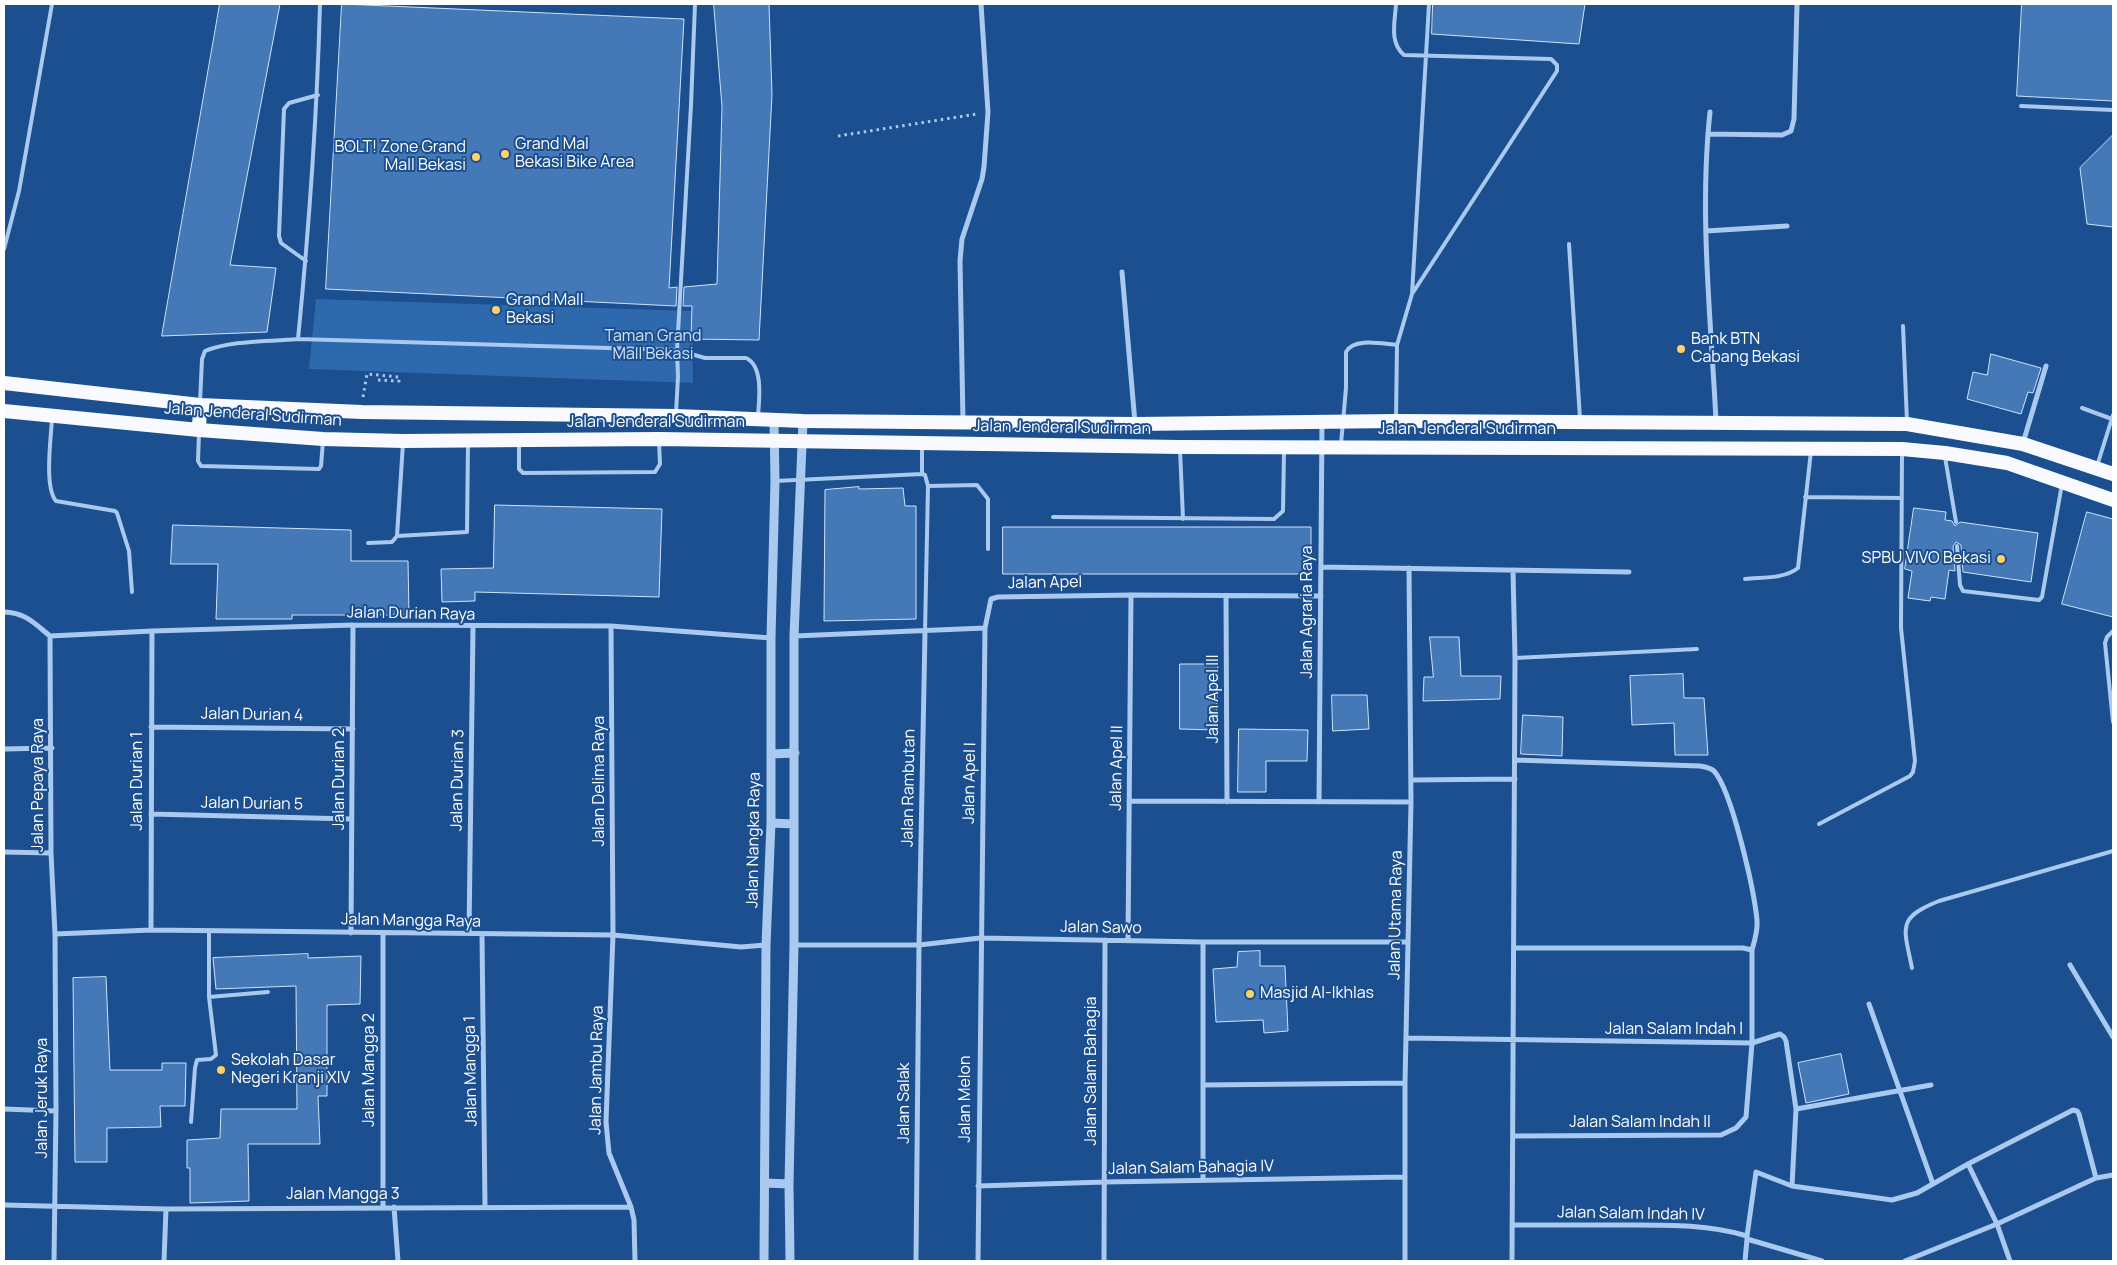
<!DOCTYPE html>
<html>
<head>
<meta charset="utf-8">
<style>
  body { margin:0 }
  #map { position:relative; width:2117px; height:1265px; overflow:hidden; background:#1b4f8f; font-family:Manrope,sans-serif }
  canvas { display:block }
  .frame { position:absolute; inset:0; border:5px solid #fff; pointer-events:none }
</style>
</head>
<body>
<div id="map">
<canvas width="2117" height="1265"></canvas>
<div class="frame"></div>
</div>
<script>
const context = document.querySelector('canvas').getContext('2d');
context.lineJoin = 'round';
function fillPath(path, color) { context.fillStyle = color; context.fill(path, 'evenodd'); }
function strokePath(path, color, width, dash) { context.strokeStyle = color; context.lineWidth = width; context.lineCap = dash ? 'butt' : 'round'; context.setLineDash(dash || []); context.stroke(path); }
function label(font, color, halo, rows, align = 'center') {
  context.font = font + ' Manrope,sans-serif'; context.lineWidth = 4; context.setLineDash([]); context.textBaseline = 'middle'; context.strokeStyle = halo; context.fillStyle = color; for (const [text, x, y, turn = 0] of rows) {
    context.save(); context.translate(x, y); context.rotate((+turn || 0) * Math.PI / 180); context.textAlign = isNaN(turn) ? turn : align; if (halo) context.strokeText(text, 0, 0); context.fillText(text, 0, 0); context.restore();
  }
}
fillPath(new Path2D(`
  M 316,299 L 692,311 L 693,383 L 309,369 Z`), '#2e69ad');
const building = new Path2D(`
  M 220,4 L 280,4 L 230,265 L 276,268 L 267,332 L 162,336 Z
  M 342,4 L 684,19 L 669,288 L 677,287 L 676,306 L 326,289 Z
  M 714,4 L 769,4 L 772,95 L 759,340 L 691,339 L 692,306 L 683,306 L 684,287 L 717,284 L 722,107 Z
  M 1433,4 L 1585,4 L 1579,44 L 1432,34 Z
  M 2022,4 L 2113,4 L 2113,101 L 2017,96 Z
  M 2113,135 L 2113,227 L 2087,224 L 2080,168 Z
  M 1991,354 L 2041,368 L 2033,393 L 2028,392 L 2021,414 L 1967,399 L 1973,372 L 1987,375 Z
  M 859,487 L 859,489 L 903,488 L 905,506 L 916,506 L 916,619 L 824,621 L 825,490 Z
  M 495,505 L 662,509 L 659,597 L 475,592 L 475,601 L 442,602 L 441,569 L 493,568 Z
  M 1914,508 L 1946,512 L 1945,520 L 1952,521 L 1955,526 L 1960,522 L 2038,533 L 2031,582 L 1963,572 L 1961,545 L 1956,542 L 1953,546 L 1955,571 L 1949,570 L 1945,599 L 1931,597 L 1930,601 L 1908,598 L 1912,571 L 1905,569 Z
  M 2087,512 L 2113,519 L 2113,617 L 2062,604 Z
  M 173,525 L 351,530 L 351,561 L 408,561 L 409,615 L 292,615 L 292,619 L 216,619 L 218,564 L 171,564 Z
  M 1003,527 L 1311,527 L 1311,574 L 1003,574 Z
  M 1430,637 L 1459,637 L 1461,676 L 1501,676 L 1500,699 L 1423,701 L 1424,677 L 1433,677 Z
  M 1180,664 L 1218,664 L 1216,730 L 1180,729 Z
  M 1683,674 L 1684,698 L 1704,698 L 1708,755 L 1675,755 L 1674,723 L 1632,725 L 1630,676 Z
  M 1332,695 L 1367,695 L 1369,729 L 1333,731 Z
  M 1523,715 L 1563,717 L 1562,756 L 1521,754 Z
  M 1239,729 L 1308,730 L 1307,761 L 1266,761 L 1266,792 L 1238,792 Z
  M 1260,951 L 1260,966 L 1285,966 L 1288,1031 L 1264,1033 L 1263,1020 L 1216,1022 L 1213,969 L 1237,967 L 1238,952 Z
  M 308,954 L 308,958 L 361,956 L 360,1004 L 327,1005 L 327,1096 L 318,1096 L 320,1144 L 248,1144 L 249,1201 L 190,1203 L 190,1168 L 187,1168 L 187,1140 L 220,1138 L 221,1109 L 297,1109 L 296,986 L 216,989 L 213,958 Z
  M 106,977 L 110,1070 L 162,1070 L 162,1063 L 186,1063 L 185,1106 L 160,1106 L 161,1127 L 107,1128 L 107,1162 L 75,1162 L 73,978 Z
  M 1841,1054 L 1849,1094 L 1806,1103 L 1798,1063 Z`);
fillPath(building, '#4478b7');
strokePath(building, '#cfe3fa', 1);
strokePath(new Path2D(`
  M 838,136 L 977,114
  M 363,397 L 367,374 L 399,377 L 399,381 L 377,380`), '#a9c9ee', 3, [2.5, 4]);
strokePath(new Path2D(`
  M 1396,4 C 1395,22 1389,42 1404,55 L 1551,59 L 1557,65 L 1557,71 L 1412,294
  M 2021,106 L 2113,110
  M 1569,244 L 1580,419
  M 4,249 L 19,191 L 52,4
  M 306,261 L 281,243 L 279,236 L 284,109 L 289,103 L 318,95
  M 1903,326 L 1907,422
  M 298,339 C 309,228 317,116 320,4
  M 200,402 L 202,359 L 205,351 C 233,340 268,342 298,339 L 677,350 L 705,358 L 746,358 C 764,366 759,401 758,416
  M 2082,408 L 2112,419
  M 676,413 L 678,377 L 677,350 L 691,105 L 695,4
  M 52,419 C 51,438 44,487 56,501 L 115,511 L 117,513 L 129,551 L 132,592
  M 1396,419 L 1397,345 L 1412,294 L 1429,4
  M 199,433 L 198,461 L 201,466 L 319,469 L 321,466 L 323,441
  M 519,443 L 519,469 L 523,473 L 655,472 L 660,464 L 659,442
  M 1341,444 L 1346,388 L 1346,352 C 1354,337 1383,344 1397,345
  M 1180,449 L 1183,519
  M 1945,457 L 1956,522
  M 2097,466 L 2113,415
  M 922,474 L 922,446
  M 775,481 L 922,474 L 925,475 L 928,486 L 925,632
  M 928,486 L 977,485 L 988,499 L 988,549
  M 1805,497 L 1902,498
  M 1053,517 L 1274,519 L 1283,511 L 1284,451
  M 397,536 L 467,532 L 468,443
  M 368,543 L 392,542 L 397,536 L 403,443
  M 1957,546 L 1960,585 L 1963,591 L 2039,600 L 2042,597 L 2062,484
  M 1745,579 C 1763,577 1784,579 1798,568 L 1811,451
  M 2113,631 L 2107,637 L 2105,643 L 2113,722
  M 1515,658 L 1697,649
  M 1819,824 L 1910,776 L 1913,772 L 1915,761 L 1901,628 L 1902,453
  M 1912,968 C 1904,928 1896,918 1939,901 L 2113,851
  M 209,997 L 268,992
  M 191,1122 L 195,1068 L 197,1060 L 211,1059 L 216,1055 L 209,997 L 209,931`), '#a9c9ee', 4);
strokePath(new Path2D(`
  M 1710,112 C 1699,214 1711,319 1716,421
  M 1708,134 L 1782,135 L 1791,131 L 1794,119 L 1797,4
  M 1706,231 L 1787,226
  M 1122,272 L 1135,423
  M 963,422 L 960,261 L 962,239 L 982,179 L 984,167 L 988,112 L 981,4
  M 2023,443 L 2046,366
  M 1321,567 L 1629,572
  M 1226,596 L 1227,802
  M 4,612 C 26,613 34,623 50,636
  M 611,626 L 613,935 L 606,1122 L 609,1153 L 631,1207 L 634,1220 L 635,1261
  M 50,636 L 152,631 L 353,625 L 611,626 L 771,638
  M 50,636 L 51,853 L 55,934 L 56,1111 L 54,1261
  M 794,636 L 985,628
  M 151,727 L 353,729
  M 4,749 L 52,748
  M 1515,760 L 1700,766 C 1705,767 1709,767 1714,771 C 1732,791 1754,890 1757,920 C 1758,930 1755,940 1752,950
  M 1411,780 L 1515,779
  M 1129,801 L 1411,802
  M 1319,802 L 1322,423
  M 151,814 L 352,819
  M 4,852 L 51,853
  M 151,930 L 152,631
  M 351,933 L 353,625
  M 469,933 L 473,627
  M 55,934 L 151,930 L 613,935 L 741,947 L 766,945
  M 482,934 L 485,1207
  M 1128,941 L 1131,595
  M 1203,942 L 1203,1180
  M 794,945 L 919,945 L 980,938 L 1203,942 L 1408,942
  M 2070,965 L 2113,1037
  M 1869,1004 L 1933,1184
  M 1406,1038 L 1752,1043 L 1780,1034 L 1784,1037 L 1786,1041 L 1796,1109 L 1792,1186 L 1892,1200 L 1917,1193 L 1968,1164 L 2073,1110 L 2077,1111 L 2079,1114 L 2096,1178
  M 1203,1085 L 1405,1083
  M 4,1109 L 56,1111
  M 1796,1109 L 1931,1085
  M 1513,1136 L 1721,1135 L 1736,1128 L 1746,1117 L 1752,1043 L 1752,950 L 1743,948 L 1514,948
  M 1968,1164 L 1997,1224 L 2010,1261
  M 978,1186 L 1105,1182 L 1405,1177
  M 4,1205 L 166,1209 L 631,1207
  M 383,1207 L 383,933
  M 394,1207 L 398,1261
  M 1512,1225 C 1549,1225 1586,1225 1623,1225 C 1664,1225 1708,1224 1747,1236 L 1756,1172 L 1792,1186
  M 1747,1236 L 1747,1239 L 1822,1261
  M 164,1261 L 166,1209
  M 916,1261 L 919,945 L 925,632
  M 978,1261 L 985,628 L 991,599 L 998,597 L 1131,595 L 1321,596
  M 1104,1261 L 1105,940
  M 1405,1261 L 1405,1083 L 1411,802 L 1409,568
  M 1512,1261 L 1515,658 L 1513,570
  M 1745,1261 L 1747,1239
  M 1905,1261 L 1997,1224 L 2096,1178 L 2113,1175`), '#a9c9ee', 5);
strokePath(new Path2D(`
  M 771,754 L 795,753
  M 771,823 L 794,824
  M 766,1183 L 789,1184
  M 764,1261 L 766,945 L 771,823 L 771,638 L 775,481 L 774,420
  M 790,1261 L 789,1184 L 794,945 L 794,636 L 803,421`), '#a9c9ee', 9);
strokePath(new Path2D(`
  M 4,383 L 200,405 L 362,412 L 676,416 L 803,421 L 1135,424 L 1396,421 L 1907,424 L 2023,444 L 2113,474
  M 4,411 L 199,430 L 323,439 L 403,441 L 659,439 L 1180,447 L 1902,449 L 1945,453 L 2007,463 L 2113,500
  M 199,430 L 200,405`), '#f8faff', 14);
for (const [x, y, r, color] of [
  [505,154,5,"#ffd166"],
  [476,157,5,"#ffd166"],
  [496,310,5,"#ffd166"],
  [1681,349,5,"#ffd166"],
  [2001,559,5,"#ffd166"],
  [1250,994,5,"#ffd166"],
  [221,1070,5,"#ffd166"]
]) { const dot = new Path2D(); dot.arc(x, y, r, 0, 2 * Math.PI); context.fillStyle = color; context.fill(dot); strokePath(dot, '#1b4f8f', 2); }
label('16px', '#fff', '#1b4f8f', [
  ["Grand Mal",515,145],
  ["Bekasi Bike Area",515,163],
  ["BOLT! Zone Grand",466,148,"right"],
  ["Mall Bekasi",466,166,"right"],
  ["Grand Mall",506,301],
  ["Bekasi",506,319],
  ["Bank BTN",1691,340],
  ["Cabang Bekasi",1691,358],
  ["SPBU VIVO Bekasi",1991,559,"right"],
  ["Masjid Al-Ikhlas",1260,994],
  ["Sekolah Dasar",231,1061],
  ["Negeri Kranji XIV",231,1079]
], 'left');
label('16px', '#cfe3fa', '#1b4f8f', [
  ["Taman Grand",653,337],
  ["Mall Bekasi",653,355]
]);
label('16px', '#fff', '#1b4f8f', [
  ["Jalan Jenderal Sudirman",253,415,4],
  ["Jalan Jenderal Sudirman",656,423],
  ["Jalan Jenderal Sudirman",1062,428,1],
  ["Jalan Jenderal Sudirman",1467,430],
  ["Jalan Apel",1045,583,-1],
  ["Jalan Agraria Raya",1308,612,-90],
  ["Jalan Durian Raya",411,614,1],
  ["Jalan Apel III",1214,699,-90],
  ["Jalan Durian 4",252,715,1],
  ["Jalan Apel II",1117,768,-89],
  ["Jalan Durian 2",340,779,-90],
  ["Jalan Durian 3",458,780,-89],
  ["Jalan Durian 1",138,781,-90],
  ["Jalan Delima Raya",600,781,-90],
  ["Jalan Apel I",970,783,-89],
  ["Jalan Pepaya Raya",39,785,-90],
  ["Jalan Rambutan",909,788,-89],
  ["Jalan Durian 5",252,804,1],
  ["Jalan Nangka Raya",754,840,-89],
  ["Jalan Utama Raya",1396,915,-89],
  ["Jalan Mangga Raya",411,921,1],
  ["Jalan Sawo",1101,928,1],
  ["Jalan Salam Indah I",1674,1030],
  ["Jalan Mangga 2",370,1070,-90],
  ["Jalan Jambu Raya",597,1070,-89],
  ["Jalan Mangga 1",471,1071,-91],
  ["Jalan Salam Bahagia",1092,1071,-90],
  ["Jalan Jeruk Raya",43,1098,-90],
  ["Jalan Melon",966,1099,-90],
  ["Jalan Salak",905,1103,-90],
  ["Jalan Salam Indah II",1640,1123],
  ["Jalan Salam Bahagia IV",1191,1168,-1],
  ["Jalan Mangga 3",343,1195],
  ["Jalan Salam Indah IV",1631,1214,1]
]);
</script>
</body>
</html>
